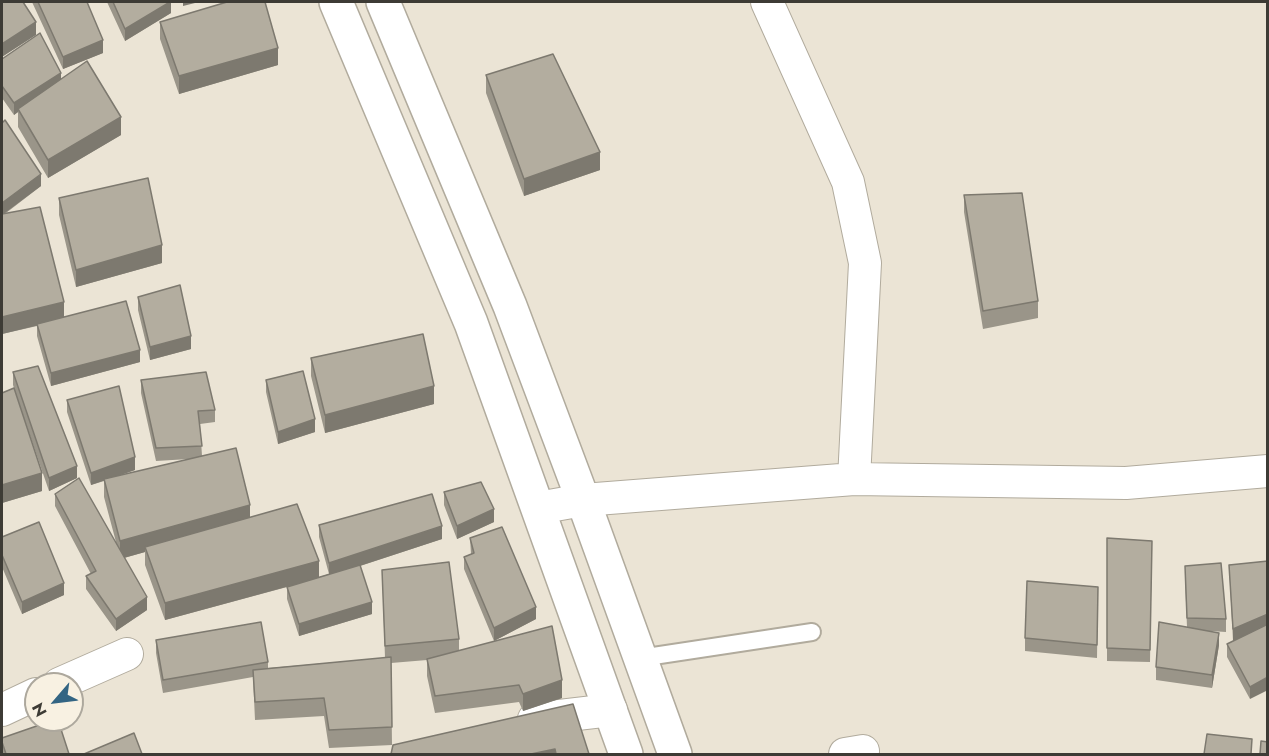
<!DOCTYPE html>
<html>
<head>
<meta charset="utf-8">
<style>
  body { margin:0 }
  #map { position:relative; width:1269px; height:756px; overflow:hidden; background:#ebe4d5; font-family:Jost,sans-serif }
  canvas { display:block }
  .frame { position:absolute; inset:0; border:3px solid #3d3b35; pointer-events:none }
  .north { position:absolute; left:24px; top:672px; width:60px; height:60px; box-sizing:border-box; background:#f8f1e2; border:2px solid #ada89d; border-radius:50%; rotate:242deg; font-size:16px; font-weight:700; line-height:24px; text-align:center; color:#3d3b35 }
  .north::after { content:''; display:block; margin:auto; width:21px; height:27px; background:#336583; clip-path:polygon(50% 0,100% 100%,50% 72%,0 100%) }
</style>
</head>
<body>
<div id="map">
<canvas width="1269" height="756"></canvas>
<div class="frame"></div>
<div class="north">N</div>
</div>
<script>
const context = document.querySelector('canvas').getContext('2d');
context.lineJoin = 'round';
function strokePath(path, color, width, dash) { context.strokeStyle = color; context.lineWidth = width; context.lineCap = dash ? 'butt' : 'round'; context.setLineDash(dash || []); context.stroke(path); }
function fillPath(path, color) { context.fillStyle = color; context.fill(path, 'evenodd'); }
const service = new Path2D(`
  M 640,658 L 812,632`);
const minor = new Path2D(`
  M 767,2 L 848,182 L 865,263 L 854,479
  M 538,508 L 583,500 L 854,479 L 1126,483 L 1268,471
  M 59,684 L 127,654
  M 2,710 L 36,694
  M 534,719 L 611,710
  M 845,754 L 863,751`);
const secondary = new Path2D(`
  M 336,2 L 471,323 L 626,754
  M 383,2 L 510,306 L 583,500 L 675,754`);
strokePath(service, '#b1ab9d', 20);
strokePath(minor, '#b1ab9d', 34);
strokePath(secondary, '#b1ab9d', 36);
strokePath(service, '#fff', 16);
strokePath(minor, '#fff', 32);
strokePath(secondary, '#fff', 33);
fillPath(new Path2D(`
  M 32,2 L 87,2 L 103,53 L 63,69 Z
  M 107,2 L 171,2 L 171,13 L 125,41 Z
  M 160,22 L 278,65 L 179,94 L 160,39 Z
  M 2,59 L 61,80 L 121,135 L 48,178 L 18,127 L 18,112 L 14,115 L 2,98 Z
  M 486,75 L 600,170 L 524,196 L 486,93 Z
  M 2,123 L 41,186 L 6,213 L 64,317 L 140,362 L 51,386 L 37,336 L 37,326 L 2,334 Z
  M 964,195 L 1038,301 L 1038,318 L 983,329 L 964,212 Z
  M 59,198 L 162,263 L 76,287 L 59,215 Z
  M 138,297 L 191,349 L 150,360 L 138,310 Z
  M 311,358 L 434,404 L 325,433 L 311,376 Z
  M 13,372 L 77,478 L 49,491 L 16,395 L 42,491 L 2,503 L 2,393 L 14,388 L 13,385 Z
  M 141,380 L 215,410 L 215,422 L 200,424 L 202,456 L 250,517 L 319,577 L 329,574 L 319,537 L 319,525 L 442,539 L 360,566 L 372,614 L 299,636 L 287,599 L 287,587 L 165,620 L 145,565 L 145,552 L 124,558 L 147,610 L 116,631 L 86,589 L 86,576 L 91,574 L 55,506 L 55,494 L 116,542 L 104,497 L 104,481 L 91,485 L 67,412 L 67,400 L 135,470 L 118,476 L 189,459 L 156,461 L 141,393 Z
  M 266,380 L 315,432 L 278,444 L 266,392 Z
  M 444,492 L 494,522 L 457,539 L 444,505 Z
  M 2,537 L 64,595 L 22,614 L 2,567 Z
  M 470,538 L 536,619 L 494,641 L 464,569 L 464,557 L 471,554 Z
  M 1107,538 L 1152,541 L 1150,662 L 1107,661 Z
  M 1268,561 L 1250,699 L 1227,657 L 1227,644 L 1233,641 L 1229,565 Z
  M 382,570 L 459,639 L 459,650 L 562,698 L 523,711 L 519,702 L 435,713 L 427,676 L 427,660 L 391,663 L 392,745 L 329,748 L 324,716 L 255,720 L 253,677 L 163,693 L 156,653 L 156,640 L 268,662 L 268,668 L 385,658 Z
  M 1185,578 L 1226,619 L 1226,632 L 1210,631 L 1219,645 L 1212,688 L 1156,680 L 1156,667 L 1187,627 Z
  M 1098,587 L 1097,658 L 1025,651 L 1025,638 Z
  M 2,738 L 69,754 L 2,754 Z`), '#9a9589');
fillPath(new Path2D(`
  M 170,2 L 171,2 L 171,13 L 125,41 L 125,29 Z
  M 183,2 L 199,2 L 183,6 Z
  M 36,22 L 36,35 L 2,57 L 2,44 Z
  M 103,40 L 103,53 L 63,69 L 63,57 Z
  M 278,48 L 278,65 L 179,94 L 179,76 Z
  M 61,73 L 61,85 L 18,109 L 18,112 L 14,115 L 14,103 Z
  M 121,117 L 121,135 L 48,178 L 48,160 Z
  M 600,152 L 600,170 L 524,196 L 524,179 Z
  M 41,174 L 41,186 L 2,215 L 2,203 Z
  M 162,245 L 162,263 L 76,287 L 76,270 Z
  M 64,302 L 64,319 L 2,334 L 2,317 Z
  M 191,336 L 191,349 L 150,360 L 150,347 Z
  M 140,350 L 140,362 L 51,386 L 51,373 Z
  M 434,386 L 434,404 L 325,433 L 325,415 Z
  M 315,419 L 315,432 L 278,444 L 278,432 Z
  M 135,457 L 135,470 L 91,485 L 91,473 Z
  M 77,466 L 77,478 L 49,491 L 49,478 Z
  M 42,473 L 42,491 L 2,503 L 2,485 Z
  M 250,505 L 250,523 L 145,547 L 145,552 L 120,559 L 120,541 Z
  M 494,509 L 494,522 L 457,539 L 457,526 Z
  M 442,526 L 442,539 L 329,576 L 329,563 Z
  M 319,561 L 319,578 L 165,620 L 165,603 Z
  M 64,583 L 64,595 L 22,614 L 22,602 Z
  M 147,597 L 147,610 L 116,631 L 116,619 Z
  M 372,602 L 372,614 L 299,636 L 299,624 Z
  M 536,607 L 536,619 L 494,641 L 494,628 Z
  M 1268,614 L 1268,626 L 1233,642 L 1233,629 Z
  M 1219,633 L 1219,645 L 1212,688 L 1212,675 Z
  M 1268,677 L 1268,690 L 1250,699 L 1250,687 Z
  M 562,680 L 562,698 L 523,711 L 523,694 Z
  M 555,749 L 555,754 L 531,754 Z`), '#7d796f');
const building = new Path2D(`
  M 2,2 L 23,2 L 36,22 L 2,44 Z
  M 38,2 L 87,2 L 103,40 L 63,57 Z
  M 113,2 L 170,2 L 125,29 Z
  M 227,2 L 265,2 L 278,48 L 179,76 L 160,22 Z
  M 40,33 L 61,73 L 14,103 L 2,86 L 2,59 Z
  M 553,54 L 600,152 L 524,179 L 486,75 Z
  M 87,61 L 121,117 L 48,160 L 18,109 Z
  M 5,120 L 41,174 L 2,203 L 2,123 Z
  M 148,178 L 162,245 L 76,270 L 59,198 Z
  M 1022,193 L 1038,301 L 983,311 L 964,195 Z
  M 40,207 L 64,302 L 2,317 L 2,214 Z
  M 180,285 L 191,336 L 150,347 L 138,297 Z
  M 126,301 L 140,350 L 51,373 L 37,324 Z
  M 423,334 L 434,386 L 325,415 L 311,358 Z
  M 38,366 L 77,466 L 49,478 L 13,372 Z
  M 303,371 L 315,419 L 278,432 L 266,380 Z
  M 206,372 L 215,410 L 198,411 L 202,446 L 156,448 L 141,380 Z
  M 119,386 L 135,457 L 91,473 L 67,400 Z
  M 14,388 L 42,473 L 2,485 L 2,393 Z
  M 236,448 L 250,505 L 120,541 L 104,479 Z
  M 79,478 L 147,597 L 116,619 L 86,576 L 96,571 L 55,494 Z
  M 481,482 L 494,509 L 457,526 L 444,492 Z
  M 432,494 L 442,526 L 329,563 L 319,525 Z
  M 297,504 L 319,561 L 165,603 L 145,547 Z
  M 39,522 L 64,583 L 22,602 L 2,555 L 2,537 Z
  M 502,527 L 536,607 L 494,628 L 464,557 L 474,553 L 470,538 Z
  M 1107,538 L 1152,541 L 1150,650 L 1107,648 Z
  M 1268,561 L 1268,614 L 1233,629 L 1229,565 Z
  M 449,562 L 459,639 L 385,646 L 382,570 Z
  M 1221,563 L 1226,619 L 1187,618 L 1185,566 Z
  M 360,565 L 372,602 L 299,624 L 287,587 Z
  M 1027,581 L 1098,587 L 1097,645 L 1025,638 Z
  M 261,622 L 268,662 L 163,680 L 156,640 Z
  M 1159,622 L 1219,633 L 1212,675 L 1156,667 Z
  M 1268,624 L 1268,677 L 1250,687 L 1227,644 Z
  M 552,626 L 562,680 L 523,694 L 519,685 L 435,696 L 427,659 Z
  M 391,657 L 392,727 L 329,730 L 324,698 L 255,702 L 253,670 Z
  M 573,704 L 589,754 L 556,754 L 555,749 L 531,754 L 391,754 L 393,745 Z
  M 54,720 L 58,720 L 69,754 L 6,754 L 2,742 L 2,738 Z
  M 134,733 L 142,754 L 84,754 Z
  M 1207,734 L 1252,739 L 1251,754 L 1204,754 Z
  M 1261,741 L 1268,742 L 1268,754 L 1260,754 Z`);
fillPath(building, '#b3ad9f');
strokePath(building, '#7d796f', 1.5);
</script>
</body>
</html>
